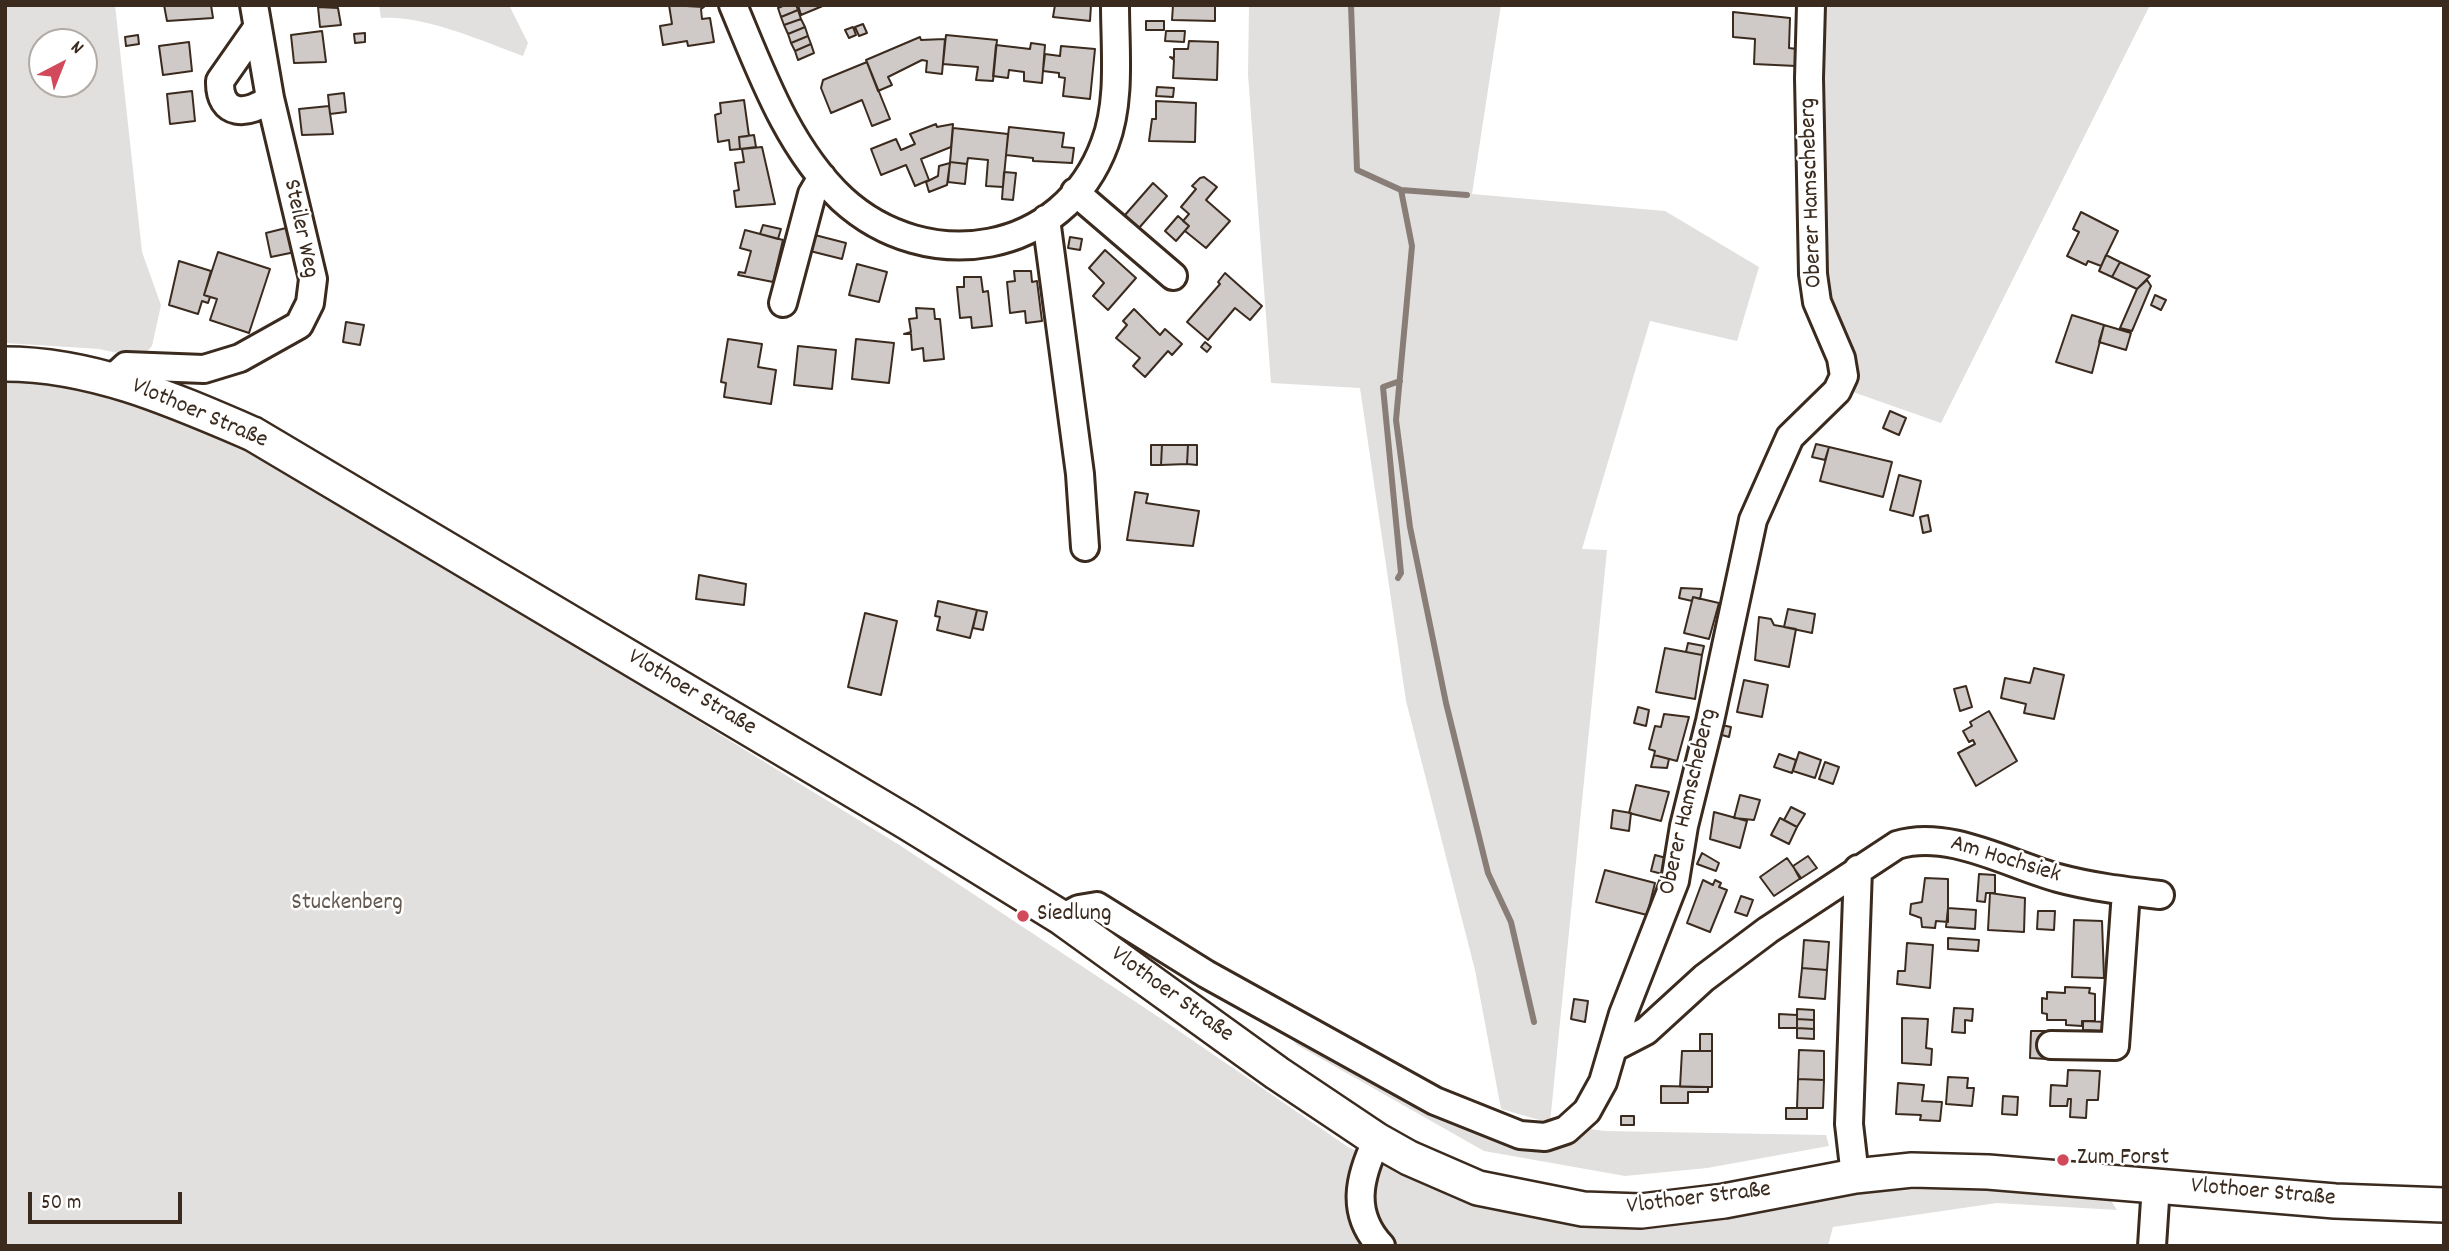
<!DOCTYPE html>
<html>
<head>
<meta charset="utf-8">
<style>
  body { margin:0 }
  #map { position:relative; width:2449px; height:1251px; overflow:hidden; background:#fff; font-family:Dekko,sans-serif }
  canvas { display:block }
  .frame { position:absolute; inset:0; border:7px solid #3b2a1e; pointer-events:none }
  .north { position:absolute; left:28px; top:28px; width:70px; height:70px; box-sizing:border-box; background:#fff; border:2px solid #b1aaa5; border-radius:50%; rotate:42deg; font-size:19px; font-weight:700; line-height:28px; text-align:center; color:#3b2a1e }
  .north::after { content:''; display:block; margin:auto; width:24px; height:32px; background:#d1495b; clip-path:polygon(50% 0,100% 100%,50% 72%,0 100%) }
  .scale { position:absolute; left:28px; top:1192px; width:154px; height:32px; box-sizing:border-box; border:4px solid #3b2a1e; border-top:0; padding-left:9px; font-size:21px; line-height:24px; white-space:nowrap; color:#3b2a1e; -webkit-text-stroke:5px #fff; paint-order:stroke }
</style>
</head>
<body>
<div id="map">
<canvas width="2449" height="1251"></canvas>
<div class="frame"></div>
<div class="north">N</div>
<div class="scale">50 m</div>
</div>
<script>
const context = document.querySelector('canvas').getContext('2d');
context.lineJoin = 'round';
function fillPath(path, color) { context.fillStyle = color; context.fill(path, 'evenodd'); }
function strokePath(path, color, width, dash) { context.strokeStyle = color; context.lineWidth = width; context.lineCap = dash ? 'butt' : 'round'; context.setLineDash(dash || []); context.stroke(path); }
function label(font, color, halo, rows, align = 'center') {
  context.font = font + ' Dekko,sans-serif'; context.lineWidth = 5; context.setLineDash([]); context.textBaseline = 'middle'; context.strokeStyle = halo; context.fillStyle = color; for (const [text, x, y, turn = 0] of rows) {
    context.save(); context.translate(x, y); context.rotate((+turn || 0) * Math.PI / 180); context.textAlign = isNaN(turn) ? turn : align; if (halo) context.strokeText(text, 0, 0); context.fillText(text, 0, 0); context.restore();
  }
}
fillPath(new Path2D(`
  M 5,5 L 115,5 L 142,252 L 161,305 L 152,346 L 141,358 L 99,349 L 5,343 ZM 42,42 L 84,42 L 84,84 L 42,84 Z
  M 379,5 L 509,5 L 528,43 L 523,56 C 482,41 424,15 381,18 Z
  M 1249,5 L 1501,5 L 1472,194 L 1665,211 L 1759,267 L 1737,341 L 1650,321 L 1582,549 L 1607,550 L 1550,1123 L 1501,1109 L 1475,970 L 1406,701 L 1360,388 L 1271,383 L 1248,75 Z
  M 1820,5 L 2150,5 L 1941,423 L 1850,391 L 1827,315 L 1819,60 Z
  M 5,380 L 45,381 L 124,396 L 253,447 L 901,846 L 1163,1020 L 1348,1147 L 1443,1190 L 1565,1221 L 1850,1193 L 1977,1187 L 2110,1199 L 2117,1210 L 1997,1203 L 1833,1227 L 1828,1246 L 5,1246 Z
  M 1275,1019 L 1485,1134 L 1582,1128 L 1605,1131 L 1826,1135 L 1829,1146 L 1707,1168 L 1625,1176 L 1484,1151 L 1297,1045 Z`), '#e2e0de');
strokePath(new Path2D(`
  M 1351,5 L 1357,170 L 1401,190 L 1412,246 L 1396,420 L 1410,527 L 1446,703 L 1488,873 L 1511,922 L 1534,1022
  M 1401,190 L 1467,195
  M 1398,578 L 1401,573 L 1383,387 L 1400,381`), '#887e77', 6);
const building = new Path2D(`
  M 164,5 L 211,5 L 213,18 L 167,21 Z
  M 669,5 L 704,7 L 701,9 L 702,19 L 710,18 L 714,42 L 688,46 L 687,41 L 663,45 L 660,26 L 672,24 Z
  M 785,5 L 796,5 L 798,10 L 781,17 L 778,8 Z
  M 798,5 L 825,5 L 801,15 Z
  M 1055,5 L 1091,5 L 1090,21 L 1053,17 Z
  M 1173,5 L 1215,5 L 1215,21 L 1172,20 Z
  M 318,7 L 338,8 L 341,25 L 320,27 Z
  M 798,10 L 801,19 L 784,25 L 781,17 Z
  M 1733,12 L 1790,18 L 1789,48 L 1797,49 L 1796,66 L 1754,64 L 1755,39 L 1733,37 Z
  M 801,19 L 805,27 L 788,34 L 784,25 Z
  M 1146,21 L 1164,21 L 1164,30 L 1146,30 Z
  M 863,24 L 867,33 L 859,36 L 855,27 Z
  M 805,27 L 808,36 L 791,43 L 788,34 Z
  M 853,27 L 856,35 L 849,38 L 845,30 Z
  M 322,31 L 326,62 L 294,63 L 291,35 Z
  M 1166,31 L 1185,31 L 1184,42 L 1165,41 Z
  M 365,33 L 365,42 L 355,43 L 354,34 Z
  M 138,35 L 139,44 L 126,46 L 125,37 Z
  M 946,35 L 997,40 L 993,81 L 976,80 L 978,67 L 943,64 Z
  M 808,36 L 811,44 L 795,51 L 791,43 Z
  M 920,37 L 921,40 L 945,39 L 942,74 L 926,72 L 927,61 L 922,60 L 888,77 L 892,85 L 878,91 L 866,60 Z
  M 1189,41 L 1218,42 L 1217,80 L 1173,78 L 1174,60 L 1170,57 L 1174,58 L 1174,49 L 1188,49 Z
  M 189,42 L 192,71 L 163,75 L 159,46 Z
  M 1031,43 L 1045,45 L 1042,83 L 1024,81 L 1024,72 L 1009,70 L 1008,78 L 993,76 L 996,45 L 1030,49 Z
  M 811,44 L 814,53 L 798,60 L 795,51 Z
  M 1061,46 L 1095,49 L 1090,99 L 1063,96 L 1065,78 L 1059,77 L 1059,73 L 1043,71 L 1045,54 L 1060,56 Z
  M 867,62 L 890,119 L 872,126 L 862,100 L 831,113 L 821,88 L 823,80 Z
  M 1157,87 L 1174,88 L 1173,97 L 1156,96 Z
  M 192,91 L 195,121 L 170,124 L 167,94 Z
  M 344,93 L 346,112 L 330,114 L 328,95 Z
  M 744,100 L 749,136 L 739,137 L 740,149 L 730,150 L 729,140 L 718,142 L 715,115 L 721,113 L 720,103 Z
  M 1156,101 L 1196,103 L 1195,142 L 1149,141 L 1152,119 L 1156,119 Z
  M 329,106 L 333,134 L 302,135 L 299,109 Z
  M 936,124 L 937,127 L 953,124 L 951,147 L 921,159 L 929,180 L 915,186 L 906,165 L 881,175 L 871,149 L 896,139 L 901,150 L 915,144 L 910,134 Z
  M 1009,127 L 1064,133 L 1062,147 L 1074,148 L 1072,163 L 1033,161 L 1033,158 L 1006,155 Z
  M 953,128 L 1008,134 L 1003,187 L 986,186 L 988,160 L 968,158 L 967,164 L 950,162 Z
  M 754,135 L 756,147 L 740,149 L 739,137 Z
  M 762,147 L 775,204 L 736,207 L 734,191 L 739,190 L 735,163 L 744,162 L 742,149 Z
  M 950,162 L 967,164 L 965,184 L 948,182 Z
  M 950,163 L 947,185 L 929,192 L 926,182 L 938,176 L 939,166 Z
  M 1004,172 L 1016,173 L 1013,200 L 1002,199 Z
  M 1204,177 L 1217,187 L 1206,200 L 1230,221 L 1206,248 L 1185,231 L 1189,226 L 1183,221 L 1189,214 L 1181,207 L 1196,189 L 1192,186 L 1200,178 Z
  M 1153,183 L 1167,196 L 1139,228 L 1125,215 Z
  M 2081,212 L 2118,231 L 2101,266 L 2088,261 L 2086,265 L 2067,256 L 2079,232 L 2073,229 Z
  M 1178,216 L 1189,226 L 1176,241 L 1165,231 Z
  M 763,225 L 781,229 L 778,239 L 760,234 Z
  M 290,227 L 295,252 L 271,257 L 266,233 Z
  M 745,230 L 783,240 L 773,282 L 738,275 L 739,272 L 745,273 L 751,251 L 740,248 Z
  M 811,234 L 846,243 L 842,259 L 806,250 Z
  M 1070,237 L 1082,239 L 1080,250 L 1068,248 Z
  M 1105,250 L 1136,278 L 1108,310 L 1093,296 L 1104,283 L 1089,268 Z
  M 218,252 L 270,269 L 249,333 L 210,320 L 217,299 L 204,295 Z
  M 2106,255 L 2120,262 L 2112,277 L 2099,271 Z
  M 179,261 L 211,271 L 204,295 L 210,297 L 208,303 L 202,301 L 198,314 L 169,305 Z
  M 2120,262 L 2150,276 L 2137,289 L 2112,277 Z
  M 857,264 L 887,272 L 879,302 L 849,295 Z
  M 1014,271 L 1031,271 L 1032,282 L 1037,281 L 1042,321 L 1026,323 L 1025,311 L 1010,313 L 1007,282 L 1015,281 Z
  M 1225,273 L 1262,306 L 1250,320 L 1235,308 L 1208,340 L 1187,322 L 1220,284 L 1218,282 Z
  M 964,277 L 981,277 L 983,292 L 988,291 L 992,326 L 972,328 L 971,317 L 960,318 L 957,287 L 964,287 Z
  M 2147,280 L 2151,286 L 2132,331 L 2120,328 L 2137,289 Z
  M 2155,295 L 2166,300 L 2161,310 L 2151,305 Z
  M 916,308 L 934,309 L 935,319 L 940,319 L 944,359 L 924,361 L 923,348 L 912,350 L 911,334 L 904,334 L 911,332 L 909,319 L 917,318 Z
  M 1134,309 L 1160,335 L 1165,329 L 1182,344 L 1172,355 L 1168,351 L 1145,377 L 1133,366 L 1140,358 L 1116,338 L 1127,325 L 1123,321 Z
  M 2072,315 L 2104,325 L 2092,373 L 2056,362 Z
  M 346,322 L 364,325 L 360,345 L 343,342 Z
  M 2104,325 L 2131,333 L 2126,350 L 2099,342 Z
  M 728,339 L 762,344 L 758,367 L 776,370 L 771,404 L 724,397 L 726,383 L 721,382 Z
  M 856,339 L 894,343 L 889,383 L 852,379 Z
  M 1205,342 L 1211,347 L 1207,352 L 1201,347 Z
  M 798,346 L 836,350 L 832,389 L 794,385 Z
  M 1890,411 L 1906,418 L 1899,435 L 1883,428 Z
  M 1816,444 L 1829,447 L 1825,460 L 1812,457 Z
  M 1151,445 L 1162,445 L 1161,465 L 1151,465 Z
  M 1162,445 L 1188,445 L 1187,464 L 1161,465 Z
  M 1188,445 L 1197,445 L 1197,465 L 1187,464 Z
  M 1829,447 L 1892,462 L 1883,497 L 1820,481 Z
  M 1899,475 L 1921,481 L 1913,516 L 1890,510 Z
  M 1135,492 L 1148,494 L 1146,503 L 1199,511 L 1193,546 L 1127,540 Z
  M 1928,515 L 1931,531 L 1923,533 L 1920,517 Z
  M 699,575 L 746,584 L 744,605 L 696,599 Z
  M 1681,588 L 1702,589 L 1700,599 L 1693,597 L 1692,601 L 1679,598 Z
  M 1693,597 L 1719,603 L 1709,639 L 1684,633 Z
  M 938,601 L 977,610 L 970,638 L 937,630 L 940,617 L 935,616 Z
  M 1788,609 L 1815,614 L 1812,633 L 1784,627 Z
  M 977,610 L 987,612 L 983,630 L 973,628 Z
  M 865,613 L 897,621 L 881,695 L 848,687 Z
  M 1759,617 L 1771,619 L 1774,625 L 1796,629 L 1789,667 L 1755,660 Z
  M 1688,643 L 1704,646 L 1702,655 L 1686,652 Z
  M 1665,648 L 1702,655 L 1695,699 L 1656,692 Z
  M 2034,668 L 2064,675 L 2054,719 L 2024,713 L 2026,704 L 2001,698 L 2005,678 L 2030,683 Z
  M 1744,680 L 1768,685 L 1762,717 L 1737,712 Z
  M 1966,686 L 1972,707 L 1960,711 L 1954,689 Z
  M 1638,707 L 1649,710 L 1646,726 L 1634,723 Z
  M 1989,711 L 2017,761 L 1976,786 L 1958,753 L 1975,744 L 1973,740 L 1969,742 L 1963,731 L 1972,726 L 1970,722 Z
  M 1664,714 L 1689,717 L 1677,761 L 1654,755 L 1655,751 L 1649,749 L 1655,726 L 1661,727 Z
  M 1717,724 L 1731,727 L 1729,737 L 1715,733 Z
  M 1799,752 L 1821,760 L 1815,778 L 1793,771 Z
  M 1779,754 L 1796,760 L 1792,773 L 1774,767 Z
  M 1654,755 L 1669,759 L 1667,768 L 1651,767 Z
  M 1825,762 L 1839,767 L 1833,784 L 1819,779 Z
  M 1636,785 L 1669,792 L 1661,821 L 1629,813 Z
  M 1740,795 L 1760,800 L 1754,820 L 1734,818 Z
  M 1791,807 L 1805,814 L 1797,827 L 1784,820 Z
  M 1613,810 L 1631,813 L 1629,831 L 1611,828 Z
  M 1714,812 L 1747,821 L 1740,848 L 1710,839 Z
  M 1780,818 L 1797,827 L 1789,844 L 1771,835 Z
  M 1702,853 L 1719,863 L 1716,871 L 1697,864 Z
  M 1655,855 L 1666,858 L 1662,874 L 1651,871 Z
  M 1808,856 L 1817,868 L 1800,879 L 1793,866 Z
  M 1787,858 L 1801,878 L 1774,896 L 1760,877 Z
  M 1605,870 L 1655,883 L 1647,915 L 1596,902 Z
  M 1979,874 L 1995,875 L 1995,893 L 1986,893 L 1985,902 L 1977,901 Z
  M 1925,878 L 1948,879 L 1948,922 L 1936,921 L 1935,928 L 1922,927 L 1921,918 L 1910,914 L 1911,904 L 1922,902 Z
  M 1703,880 L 1713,885 L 1715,880 L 1721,883 L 1719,887 L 1727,890 L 1710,932 L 1687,923 Z
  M 1990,893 L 2025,898 L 2024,932 L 1988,930 Z
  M 1741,896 L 1753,900 L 1747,916 L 1735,912 Z
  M 1948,908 L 1976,910 L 1975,929 L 1946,927 Z
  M 2038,911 L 2055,911 L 2054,930 L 2037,929 Z
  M 2074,920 L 2102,921 L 2104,978 L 2072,977 Z
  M 1948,938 L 1979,940 L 1978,951 L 1948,949 Z
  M 1804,940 L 1829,942 L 1827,970 L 1802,968 Z
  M 1907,943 L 1933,945 L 1930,988 L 1897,984 L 1898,971 L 1905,971 Z
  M 1802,968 L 1827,970 L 1825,999 L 1799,997 Z
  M 2065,987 L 2090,988 L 2089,993 L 2095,994 L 2095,1021 L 2082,1021 L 2082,1026 L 2066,1025 L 2066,1020 L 2047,1020 L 2047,1014 L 2042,1013 L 2042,998 L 2047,999 L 2047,992 L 2065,993 Z
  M 1574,999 L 1588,1001 L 1585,1022 L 1571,1019 Z
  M 1954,1008 L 1973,1009 L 1972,1021 L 1965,1020 L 1965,1033 L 1952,1032 Z
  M 1797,1009 L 1814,1010 L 1814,1020 L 1797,1019 Z
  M 1779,1014 L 1797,1015 L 1797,1028 L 1779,1028 Z
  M 1902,1018 L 1928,1019 L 1926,1048 L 1932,1049 L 1931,1065 L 1902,1063 Z
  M 1797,1019 L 1814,1020 L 1814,1029 L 1797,1028 Z
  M 2083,1021 L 2109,1022 L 2108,1031 L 2083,1030 Z
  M 1797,1028 L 1814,1029 L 1814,1039 L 1797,1038 Z
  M 2031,1031 L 2048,1031 L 2047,1059 L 2030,1058 Z
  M 1700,1034 L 1712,1034 L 1712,1051 L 1700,1051 Z
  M 1799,1050 L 1824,1051 L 1824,1080 L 1798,1079 Z
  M 1682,1051 L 1712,1051 L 1712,1087 L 1680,1087 Z
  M 2068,1070 L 2100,1071 L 2098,1100 L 2087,1100 L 2086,1118 L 2070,1117 L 2071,1099 L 2068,1099 L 2067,1106 L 2050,1106 L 2051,1085 L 2067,1086 Z
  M 1948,1077 L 1968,1078 L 1967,1088 L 1974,1088 L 1972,1106 L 1946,1104 Z
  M 1798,1079 L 1824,1080 L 1823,1108 L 1797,1108 Z
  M 1898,1083 L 1924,1085 L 1922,1101 L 1942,1102 L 1940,1121 L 1920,1120 L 1921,1115 L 1896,1114 Z
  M 1661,1086 L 1708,1087 L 1708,1092 L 1688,1092 L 1688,1103 L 1661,1103 Z
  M 2003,1096 L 2018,1097 L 2017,1115 L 2002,1114 Z
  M 1786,1108 L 1807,1108 L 1807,1119 L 1786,1119 Z
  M 1621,1116 L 1634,1116 L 1634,1125 L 1621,1125 Z`);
fillPath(building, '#cfcac7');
strokePath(building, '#3b2a1e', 2);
const minor = new Path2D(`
  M 254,5 L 270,98 C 249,116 219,117 220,81 L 257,28
  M 733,5 C 761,72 788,148 842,199 C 927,277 1064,256 1105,143 C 1121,101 1115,49 1115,5
  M 1075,192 L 1173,276
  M 1046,219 L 1080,474 L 1085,547
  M 783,303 L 812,194 L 822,177
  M 112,379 L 126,366 L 204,369 L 240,358 L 299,325 L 310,303 L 313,279 L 270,98
  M 1062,918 L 1079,909 L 1097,906 L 1206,974 L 1435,1101 L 1520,1135 L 1545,1137 L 1566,1130 L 1587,1111 L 1603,1082 L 1623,1014 L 1675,881 L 1684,826 L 1710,721 L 1753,520 L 1790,437 L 1837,391 L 1844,376 L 1841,358 L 1817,302 L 1813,274 L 1809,78 L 1811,5
  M 2051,1045 L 2115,1046 L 2126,892
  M 1615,1047 L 1646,1031 L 1704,978 L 1768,930 L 1897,845 C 1948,829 2008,864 2058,878 C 2091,887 2126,891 2160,895
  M 1377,1140 C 1359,1177 1350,1213 1381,1246
  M 1855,1176 L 1849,1124 L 1858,869
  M 2152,1246 L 2156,1185`);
const major = new Path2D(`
  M 5,364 C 93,364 174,400 253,434 L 908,823 L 1062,918 L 1277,1073 L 1377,1140 L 1409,1158 L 1478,1188 L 1583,1209 L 1641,1211 L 1724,1201 L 1855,1176 L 1912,1170 L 1988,1172 L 2335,1201 L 2444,1205`);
strokePath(minor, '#3b2a1e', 32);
strokePath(major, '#3b2a1e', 38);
strokePath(minor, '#fff', 26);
strokePath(major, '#fff', 33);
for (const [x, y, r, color] of [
  [1023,916,7,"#d1495b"],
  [2063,1160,7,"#d1495b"]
]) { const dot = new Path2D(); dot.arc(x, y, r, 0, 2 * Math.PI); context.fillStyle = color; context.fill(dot); strokePath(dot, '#fff', 2.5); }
label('24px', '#3b2a1e', '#fff', [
  ["Oberer Hamscheberg",1813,193,-92],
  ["Steiler Weg",299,229,78],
  ["Vlothoer Straße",199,415,23],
  ["Vlothoer Straße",691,694,31],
  ["Oberer Hamscheberg",1690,802,-77],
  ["Am Hochsiek",2005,861,17],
  ["Vlothoer Straße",1171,996,36],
  ["Vlothoer Straße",2263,1194,5],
  ["Vlothoer Straße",1699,1200,-7]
]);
label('24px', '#65584e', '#fff', [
  ["Stuckenberg",347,905]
]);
label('24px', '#3b2a1e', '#fff', [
  ["Siedlung",1037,916],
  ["Zum Forst",2077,1160]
], 'left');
</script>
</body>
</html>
